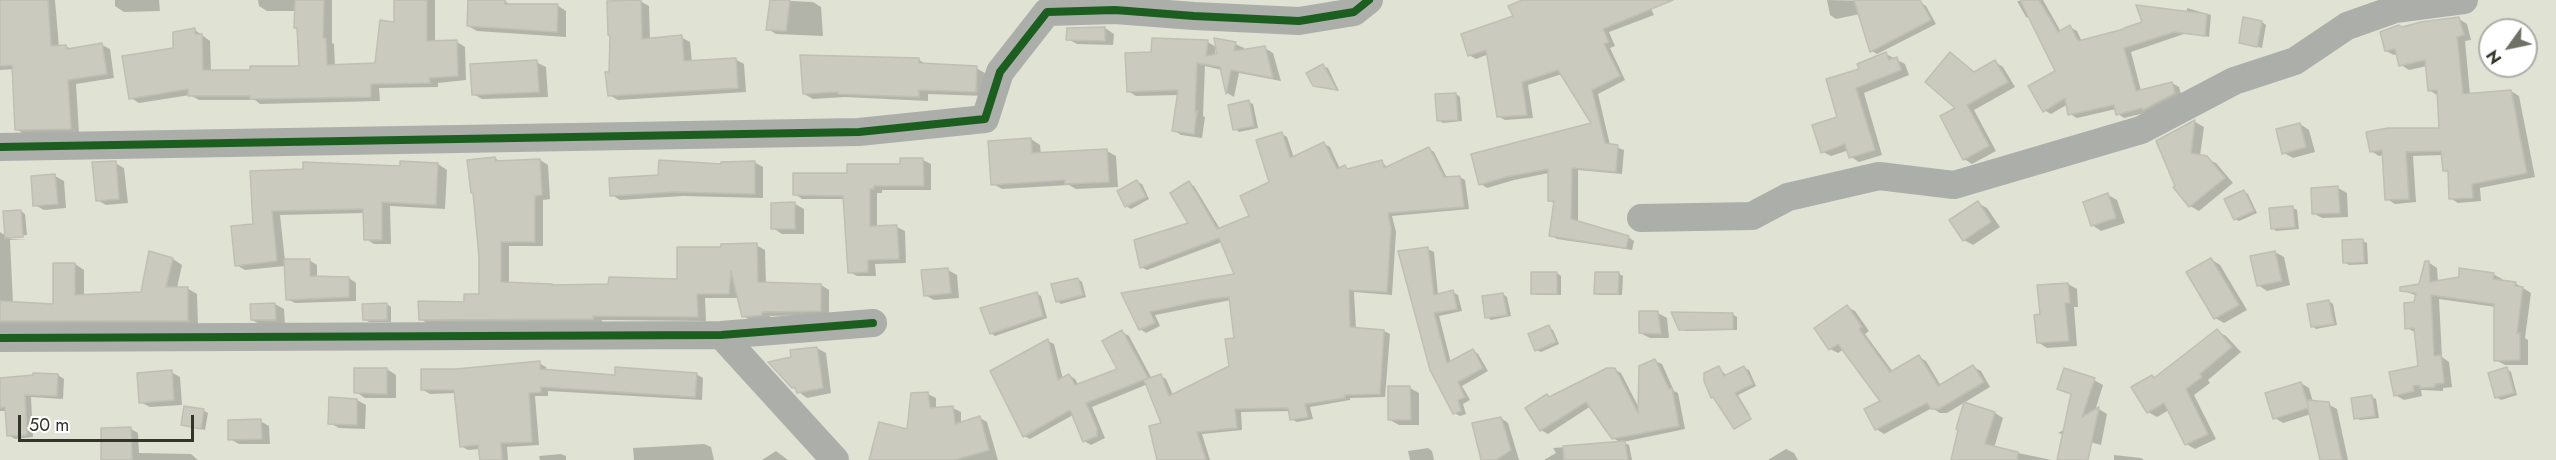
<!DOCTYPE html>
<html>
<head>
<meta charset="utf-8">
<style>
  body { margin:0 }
  #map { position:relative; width:2556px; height:460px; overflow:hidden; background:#e0e2d4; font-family:Jost,sans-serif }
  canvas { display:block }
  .north { position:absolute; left:2478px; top:18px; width:60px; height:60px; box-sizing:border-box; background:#fff; border:2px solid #adaeaa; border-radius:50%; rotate:237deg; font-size:16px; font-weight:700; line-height:24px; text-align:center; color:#33342a }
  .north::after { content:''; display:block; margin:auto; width:21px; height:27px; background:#707166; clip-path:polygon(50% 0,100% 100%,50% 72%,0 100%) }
  .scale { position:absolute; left:18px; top:415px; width:176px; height:27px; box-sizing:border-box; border:3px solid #33342a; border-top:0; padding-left:8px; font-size:18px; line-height:21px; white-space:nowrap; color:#33342a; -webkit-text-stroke:4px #fff; paint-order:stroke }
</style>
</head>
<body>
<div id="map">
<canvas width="2556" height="460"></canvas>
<div class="north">N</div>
<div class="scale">50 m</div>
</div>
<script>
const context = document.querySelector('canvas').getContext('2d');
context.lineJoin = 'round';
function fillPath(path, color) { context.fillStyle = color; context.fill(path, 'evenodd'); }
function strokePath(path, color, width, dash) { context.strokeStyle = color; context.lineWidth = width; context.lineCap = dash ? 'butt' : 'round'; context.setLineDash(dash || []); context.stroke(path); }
fillPath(new Path2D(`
  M 0,0 L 55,0 L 59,47 L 66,46 L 71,49 L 102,45 L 110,49 L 114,78 L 76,84 L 79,133 L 24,134 L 16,129 L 14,69 L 0,70 Z
  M 115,0 L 159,0 L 160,11 L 124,12 L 115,6 Z
  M 258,0 L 332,0 L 332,43 L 334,44 L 335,66 L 377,64 L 395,23 L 396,0 L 435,0 L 435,43 L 457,42 L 465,47 L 466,80 L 438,83 L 438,87 L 379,88 L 380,101 L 260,104 L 255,100 L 199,100 L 190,95 L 139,103 L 131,98 L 175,49 L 175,33 L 195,30 L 210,41 L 211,71 L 251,72 L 300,67 L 297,11 L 267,11 L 259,6 Z
  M 470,0 L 505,1 L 512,6 L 557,5 L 566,11 L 566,37 L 477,31 L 468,26 Z
  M 771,0 L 813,2 L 821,7 L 823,36 L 776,34 L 768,29 Z
  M 1526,0 L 1647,0 L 1654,15 L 1609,32 L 1615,46 L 1610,48 L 1625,80 L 1598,94 L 1610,145 L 1624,150 L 1622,174 L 1578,170 L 1578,222 L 1628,237 L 1634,241 L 1632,250 L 1557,239 L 1551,235 L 1555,204 L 1549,200 L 1549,173 L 1514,180 L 1487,188 L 1481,184 L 1593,124 L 1562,74 L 1528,85 L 1533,118 L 1505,120 L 1498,116 L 1489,54 L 1476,59 L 1469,55 L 1515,17 Z
  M 1827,0 L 1920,2 L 1926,6 L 1936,24 L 1877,54 L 1872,51 L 1860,14 L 1836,19 L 1830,15 Z
  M 2043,0 L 2061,32 L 2070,27 L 2077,31 L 2082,42 L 2180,22 L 2184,34 L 2131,52 L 2141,91 L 2172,83 L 2179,87 L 2182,97 L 2149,112 L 2124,118 L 2118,114 L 2116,109 L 2077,118 L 2070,114 L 2068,104 L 2051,114 L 2044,110 L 2057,72 L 2031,19 L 2026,17 L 2017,1 Z
  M 640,1 L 649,6 L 650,40 L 681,37 L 690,42 L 692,62 L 735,59 L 744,64 L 746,92 L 618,100 L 609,95 L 610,73 Z
  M 2187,8 L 2211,15 L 2209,37 L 2187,32 Z
  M 2459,19 L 2467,24 L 2471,40 L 2465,41 L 2470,95 L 2511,91 L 2519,96 L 2535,177 L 2480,188 L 2481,201 L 2458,203 L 2450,198 L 2449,173 L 2445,170 L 2443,155 L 2413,156 L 2416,202 L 2395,204 L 2387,199 L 2384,155 L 2379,156 L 2371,151 L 2441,130 L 2437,95 L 2429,90 L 2427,66 L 2409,70 L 2401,65 L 2398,54 L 2394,55 L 2386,51 L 2399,27 Z
  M 2262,22 L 2266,25 L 2262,48 L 2240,42 Z
  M 1105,28 L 1114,34 L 1113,45 L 1077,44 L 1068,39 Z
  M 1153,39 L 1208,42 L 1216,47 L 1215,56 L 1235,44 L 1244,48 L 1243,51 L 1265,48 L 1273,53 L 1281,81 L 1239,73 L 1234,97 L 1227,93 L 1222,70 L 1205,66 L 1203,116 L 1205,117 L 1202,138 L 1181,135 L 1173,130 L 1179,95 L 1136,96 L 1128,91 L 1153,54 Z
  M 1886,54 L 1905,64 L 1909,75 L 1864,93 L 1882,155 L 1859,162 L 1851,157 L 1849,150 L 1831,156 L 1823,152 L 1861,69 Z
  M 1950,54 L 1976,73 L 1995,62 L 2003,67 L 2015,87 L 1974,110 L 1996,151 L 1972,164 L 1964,159 Z
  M 919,60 L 928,65 L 976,68 L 985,73 L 985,96 L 928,94 L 928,101 L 845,97 L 813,99 L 804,94 Z
  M 536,62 L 546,67 L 548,97 L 482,99 L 473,94 Z
  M 1323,66 L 1328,68 L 1339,91 L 1314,85 Z
  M 1456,94 L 1460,97 L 1462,121 L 1443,123 L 1439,120 Z
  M 1249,102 L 1253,104 L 1258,128 L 1239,132 L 1235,129 Z
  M 2195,122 L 2204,127 L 2200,156 L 2216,163 L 2233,183 L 2199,211 L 2190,206 L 2177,186 L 2158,141 Z
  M 2300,124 L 2309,130 L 2315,152 L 2293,158 L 2284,153 Z
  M 1282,134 L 1287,137 L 1294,158 L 1324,144 L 1330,147 L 1340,169 L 1345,167 L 1350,170 L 1382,162 L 1388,168 L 1428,148 L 1434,152 L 1447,178 L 1460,177 L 1465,180 L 1469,209 L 1392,216 L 1396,232 L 1392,295 L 1354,292 L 1356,329 L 1384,331 L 1390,334 L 1385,397 L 1350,398 L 1350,400 L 1310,407 L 1313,419 L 1297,422 L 1291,419 L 1290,411 L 1241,412 L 1242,430 L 1202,434 L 1210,460 L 1168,460 L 1163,425 L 1148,384 L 1092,407 L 1105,438 L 1091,445 L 1084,441 L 1073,415 L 1030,439 L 1024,436 L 1048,341 L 1054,344 L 1063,379 L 1069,375 L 1075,379 L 1079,386 L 1119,369 L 1122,332 L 1129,336 L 1152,379 L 1161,376 L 1166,379 L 1173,395 L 1230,367 L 1235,339 L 1231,300 L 1155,315 L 1160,326 L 1146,333 L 1140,329 L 1123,294 L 1236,275 L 1222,242 L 1147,270 L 1141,267 L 1190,224 L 1189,183 L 1194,186 L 1220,229 L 1251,217 L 1271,183 Z
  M 1031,139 L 1040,145 L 1041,154 L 1107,151 L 1116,156 L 1118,187 L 1076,189 L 1069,185 L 1002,189 L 993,184 Z
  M 495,158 L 501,162 L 540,160 L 548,165 L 550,199 L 543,200 L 543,246 L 509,246 L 509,284 L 555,287 L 679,280 L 722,249 L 756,245 L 765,250 L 766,284 L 821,285 L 829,290 L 829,315 L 770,316 L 770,319 L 752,321 L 743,316 L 739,298 L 705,298 L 706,321 L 602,320 L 602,323 L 429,324 L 420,319 L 466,304 L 480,295 Z
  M 923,160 L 931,164 L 931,190 L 882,190 L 882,193 L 877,193 L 877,228 L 897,227 L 905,231 L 906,263 L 875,264 L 876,276 L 857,276 L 849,272 L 845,199 L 802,199 L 795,194 L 849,175 Z
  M 754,162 L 763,167 L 763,198 L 683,196 L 620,200 L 612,195 L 660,176 L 723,165 Z
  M 115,163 L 124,168 L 128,203 L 106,205 L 97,200 Z
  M 438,164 L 447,170 L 445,209 L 390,206 L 391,244 L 374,244 L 366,239 L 365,213 L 280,215 L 285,261 L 309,260 L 317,265 L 317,277 L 349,278 L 356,283 L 356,301 L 295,303 L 287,299 L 285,266 L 245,270 L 236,265 L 254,225 L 251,172 Z
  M 55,176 L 64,181 L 66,208 L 44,210 L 35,205 Z
  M 1137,182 L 1142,184 L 1149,199 L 1131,209 L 1126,206 Z
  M 2338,188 L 2347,193 L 2348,217 L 2322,218 L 2313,213 Z
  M 2244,192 L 2248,194 L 2257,213 L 2239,221 L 2235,219 Z
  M 2108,195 L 2117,200 L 2125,223 L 2101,231 L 2092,225 Z
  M 1978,203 L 1987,208 L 2000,227 L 1973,245 L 1964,240 Z
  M 795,204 L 804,209 L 804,234 L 782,234 L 773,228 Z
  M 2293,208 L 2297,210 L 2299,229 L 2276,231 L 2272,228 Z
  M 21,211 L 25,214 L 27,235 L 10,236 L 10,239 L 27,239 L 10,240 L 13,303 L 54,305 L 75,264 L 84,270 L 84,296 L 142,293 L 173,259 L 182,265 L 177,288 L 187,288 L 197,294 L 198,325 L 0,331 L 0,232 L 6,236 Z
  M 2363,241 L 2367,243 L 2368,264 L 2349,265 L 2345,262 Z
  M 1428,249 L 1434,252 L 1438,295 L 1453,292 L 1458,295 L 1462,311 L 1439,316 L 1451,363 L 1473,350 L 1478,354 L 1488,371 L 1462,386 L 1470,400 L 1463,404 L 1466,414 L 1460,416 L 1454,413 L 1432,370 Z
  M 2275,252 L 2284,257 L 2290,285 L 2267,291 L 2258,285 Z
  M 2211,259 L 2220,265 L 2247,310 L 2224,323 L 2215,318 Z
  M 2428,262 L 2437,268 L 2438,282 L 2493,274 L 2502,279 L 2502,282 L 2515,283 L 2531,293 L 2525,338 L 2528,340 L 2528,365 L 2505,365 L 2496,360 L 2496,307 L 2439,299 L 2442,357 L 2449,362 L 2452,387 L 2443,388 L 2443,391 L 2421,390 L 2422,396 L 2404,400 L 2395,395 L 2419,367 L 2416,333 L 2407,328 L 2417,296 L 2402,290 L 2420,285 Z
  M 948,270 L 957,275 L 959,298 L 934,300 L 925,295 Z
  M 1557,273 L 1561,276 L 1561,295 L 1537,295 L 1532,293 Z
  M 1618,273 L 1623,276 L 1622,295 L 1599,295 L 1595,293 Z
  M 1078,279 L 1082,282 L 1086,297 L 1061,304 L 1057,301 Z
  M 2068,284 L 2077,289 L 2078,307 L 2074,307 L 2077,346 L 2047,348 L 2038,342 L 2041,316 Z
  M 1037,294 L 1041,296 L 1047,318 L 995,336 L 991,333 Z
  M 1503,294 L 1507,297 L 1511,316 L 1491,320 L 1487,317 Z
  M 2329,301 L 2333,304 L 2337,325 L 2316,329 L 2312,326 Z
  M 275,304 L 284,309 L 285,325 L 261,325 L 252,320 Z
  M 387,304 L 391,307 L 391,322 L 369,322 L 364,319 Z
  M 1847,307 L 1855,311 L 1869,331 L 1865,334 L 1893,372 L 1919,357 L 1926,361 L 1941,386 L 1973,367 L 1981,371 L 1990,387 L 1947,413 L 1940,413 L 1932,408 L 1884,434 L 1876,429 L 1882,402 L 1844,349 L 1838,353 L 1830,349 Z
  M 1658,313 L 1667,318 L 1669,338 L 1650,338 L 1640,333 Z
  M 1732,314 L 1737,317 L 1737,330 L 1685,331 L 1681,328 Z
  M 1549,327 L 1553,330 L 1559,344 L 1541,352 L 1536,350 Z
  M 2217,331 L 2226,336 L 2241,352 L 2208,380 L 2210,383 L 2194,395 L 2216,439 L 2195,449 L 2186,444 L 2169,410 L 2157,417 L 2148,412 L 2152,377 L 2155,379 Z
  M 817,348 L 826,353 L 831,393 L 807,398 L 792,387 Z
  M 1655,361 L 1662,364 L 1674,391 L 1678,393 L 1685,429 L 1623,442 L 1629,445 L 1632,460 L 1544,460 L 1556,453 L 1553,448 L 1621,443 L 1613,438 L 1591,406 L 1548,434 L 1541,430 L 1547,396 L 1551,398 L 1614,369 L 1621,373 L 1640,410 Z
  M 539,363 L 546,367 L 547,371 L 616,376 L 696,374 L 703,378 L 702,400 L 548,391 L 548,396 L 535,396 L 539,445 L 507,447 L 508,460 L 481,460 L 480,449 L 468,450 L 461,446 L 456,393 L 430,394 L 423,390 L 456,370 Z
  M 1719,368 L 1727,376 L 1744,368 L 1749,370 L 1756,386 L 1738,395 L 1750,415 L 1733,418 L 1729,415 L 1704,375 Z
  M 387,369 L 396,375 L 396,398 L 365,398 L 356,392 Z
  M 2507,369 L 2511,372 L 2517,395 L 2501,400 L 2496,397 Z
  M 171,372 L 180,377 L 182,405 L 150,407 L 140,402 Z
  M 58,375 L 64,379 L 63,399 L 31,397 L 33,437 L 15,439 L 8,435 L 7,411 L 0,411 L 0,379 Z
  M 2094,380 L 2103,385 L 2095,411 L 2099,409 L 2107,414 L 2101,445 L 2058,433 L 2065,429 L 2072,395 L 2059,389 Z
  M 2301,383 L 2309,388 L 2313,402 L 2328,404 L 2337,409 L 2348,460 L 2322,460 L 2311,414 L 2283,423 L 2275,418 Z
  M 1389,388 L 1410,388 L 1419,393 L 1419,425 L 1399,425 L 1390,420 Z
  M 928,394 L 936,398 L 936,409 L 953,408 L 961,412 L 961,423 L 980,418 L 987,422 L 998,460 L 870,460 L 908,431 Z
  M 2372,397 L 2376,399 L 2379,418 L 2360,420 L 2355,418 Z
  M 357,400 L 366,405 L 365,429 L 339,428 L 330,423 Z
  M 203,410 L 208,413 L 205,430 L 183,424 Z
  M 1995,413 L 2003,418 L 1994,448 L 2052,460 L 1952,460 Z
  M 1501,418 L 1508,423 L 1519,460 L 1492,460 Z
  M 260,421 L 269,426 L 270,444 L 239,444 L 230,439 Z
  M 131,429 L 138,433 L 139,453 L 191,454 L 198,460 L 102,460 Z
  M 704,444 L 711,447 L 714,460 L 634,460 L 633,448 Z
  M 1428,448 L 1432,451 L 1434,460 L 1410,460 L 1408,451 Z
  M 1786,449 L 1794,453 L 1798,460 L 1768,460 Z
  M 776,451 L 788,460 L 762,460 Z
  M 561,454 L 566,456 L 566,460 L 540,460 L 539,456 Z
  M 2114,455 L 2141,458 L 2144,460 L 2114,460 Z`), '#0003');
const building = new Path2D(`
  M 0,0 L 48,0 L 51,46 L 66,45 L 67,49 L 102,43 L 107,74 L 68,80 L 71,129 L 15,130 L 12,65 L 0,66 Z
  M 295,0 L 324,0 L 323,38 L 326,38 L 327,65 L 375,63 L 380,20 L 394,22 L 394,0 L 427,0 L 427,41 L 457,40 L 458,76 L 429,78 L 430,83 L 371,84 L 371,97 L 250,99 L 250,96 L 188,96 L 188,89 L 129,99 L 122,56 L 173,48 L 173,32 L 195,28 L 195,34 L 202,34 L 203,70 L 250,70 L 250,66 L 299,66 L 297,28 L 294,28 Z
  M 468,0 L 505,0 L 505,4 L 558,4 L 557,32 L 467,26 Z
  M 641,0 L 642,39 L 682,35 L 684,61 L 736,58 L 738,88 L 608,96 L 605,72 L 609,72 L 610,36 L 608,35 L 607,1 Z
  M 770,0 L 790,0 L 786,31 L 766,30 Z
  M 1522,0 L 1673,0 L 1603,29 L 1609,42 L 1604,44 L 1620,76 L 1592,90 L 1605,143 L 1618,145 L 1616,172 L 1572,168 L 1571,219 L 1629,236 L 1626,248 L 1549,236 L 1554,201 L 1548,201 L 1548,169 L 1506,177 L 1479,185 L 1471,154 L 1591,123 L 1558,70 L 1522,82 L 1527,115 L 1497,117 L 1486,50 L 1468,56 L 1461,34 L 1513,16 L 1508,6 Z
  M 1854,0 L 1920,0 L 1931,20 L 1870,52 Z
  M 2020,0 L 2039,0 L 2058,32 L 2070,25 L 2078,41 L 2124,29 L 2124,28 L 2142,22 L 2136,5 L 2207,14 L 2205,36 L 2174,32 L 2124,48 L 2136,91 L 2172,82 L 2175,93 L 2143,110 L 2142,108 L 2116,115 L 2114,105 L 2068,115 L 2065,98 L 2043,112 L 2028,86 L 2055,71 Z
  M 2243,17 L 2262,21 L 2257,47 L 2239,43 Z
  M 2459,17 L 2464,35 L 2457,37 L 2463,94 L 2511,90 L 2527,173 L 2472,184 L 2473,198 L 2449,199 L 2448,171 L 2443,171 L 2441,151 L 2406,152 L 2409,199 L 2385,200 L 2382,150 L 2370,152 L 2366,132 L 2388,128 L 2439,128 L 2437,90 L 2428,91 L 2425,60 L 2399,66 L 2395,49 L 2385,51 L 2380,32 L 2399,25 L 2402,27 L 2421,22 Z
  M 1105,27 L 1105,41 L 1066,40 L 1067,28 Z
  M 1152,38 L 1208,40 L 1206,56 L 1217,54 L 1214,38 L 1236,42 L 1234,51 L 1265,46 L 1273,78 L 1231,70 L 1226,94 L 1220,67 L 1197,63 L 1195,112 L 1197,111 L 1194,134 L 1172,131 L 1178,90 L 1127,92 L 1125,53 L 1151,52 Z
  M 1886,52 L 1889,60 L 1897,57 L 1901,70 L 1856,88 L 1875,150 L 1849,158 L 1845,144 L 1821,153 L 1812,125 L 1837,117 L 1826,79 L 1859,69 L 1857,64 Z
  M 1950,52 L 1974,72 L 1995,60 L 2008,82 L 1967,105 L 1989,146 L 1963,160 L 1940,116 L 1955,108 L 1925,82 Z
  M 800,55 L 919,58 L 919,63 L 977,66 L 976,92 L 919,90 L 919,97 L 838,94 L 838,92 L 803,94 Z
  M 537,60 L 539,92 L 472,95 L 470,64 Z
  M 1323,64 L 1337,90 L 1313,86 L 1306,73 Z
  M 1456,93 L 1458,120 L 1437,121 L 1435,94 Z
  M 1249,100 L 1254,126 L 1233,130 L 1228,105 Z
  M 2195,120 L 2191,153 L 2207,156 L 2225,178 L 2189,207 L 2173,187 L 2175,186 L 2156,141 Z
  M 2300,123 L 2306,147 L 2282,154 L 2276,129 Z
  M 1282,132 L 1290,158 L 1324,142 L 1337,169 L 1345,165 L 1347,169 L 1382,160 L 1384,168 L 1429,147 L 1444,177 L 1460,176 L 1464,207 L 1388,213 L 1391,228 L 1387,292 L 1349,290 L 1350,327 L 1384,330 L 1380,394 L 1345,395 L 1345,398 L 1305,404 L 1308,417 L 1290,420 L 1288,408 L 1235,409 L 1237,428 L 1197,432 L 1206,460 L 1157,460 L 1149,426 L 1161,423 L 1144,380 L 1161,374 L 1169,396 L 1229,366 L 1225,339 L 1234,338 L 1229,297 L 1203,300 L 1150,312 L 1155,323 L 1139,330 L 1121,293 L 1234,274 L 1219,238 L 1140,268 L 1134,240 L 1188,223 L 1170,193 L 1189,181 L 1217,229 L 1249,216 L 1240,196 L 1269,182 L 1256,140 Z
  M 1031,138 L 1032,153 L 1107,149 L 1109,182 L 1065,184 L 1065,180 L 991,185 L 988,141 Z
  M 495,157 L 496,161 L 540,159 L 542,195 L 535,196 L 535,242 L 501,242 L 501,282 L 552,284 L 552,285 L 608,284 L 609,277 L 677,279 L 677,247 L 721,247 L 721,244 L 757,243 L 758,282 L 821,284 L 821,311 L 762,312 L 762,315 L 742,317 L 731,271 L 729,294 L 697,294 L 698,317 L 593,316 L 593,319 L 419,320 L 418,301 L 464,302 L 464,294 L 479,294 L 479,257 L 473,193 L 471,193 L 467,160 Z
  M 900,158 L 923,158 L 924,186 L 874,186 L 874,189 L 870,189 L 870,226 L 897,225 L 899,259 L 868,260 L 868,272 L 848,273 L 843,196 L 793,195 L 793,173 L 847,173 L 847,164 L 900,164 Z
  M 659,160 L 721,164 L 721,162 L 755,161 L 755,194 L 674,192 L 610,196 L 609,178 L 658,175 Z
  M 116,161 L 119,199 L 96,201 L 92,162 Z
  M 400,161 L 438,163 L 436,205 L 382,202 L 382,240 L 364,240 L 363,209 L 272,211 L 277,261 L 235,266 L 231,226 L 253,224 L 250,171 L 303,169 L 303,162 L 400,166 Z
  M 55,174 L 58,204 L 33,206 L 31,176 Z
  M 1137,180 L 1146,197 L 1125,207 L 1117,191 Z
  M 2338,186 L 2340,213 L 2312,214 L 2311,188 Z
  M 2244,190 L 2254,211 L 2234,220 L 2224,199 Z
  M 2108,193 L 2116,218 L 2091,226 L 2083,202 Z
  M 1978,201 L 1991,222 L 1963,241 L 1949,220 Z
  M 795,202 L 795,229 L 771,229 L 771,203 Z
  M 2293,206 L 2295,227 L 2271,229 L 2269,208 Z
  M 21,210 L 23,237 L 5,238 L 3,211 Z
  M 2363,239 L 2364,262 L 2343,263 L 2342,240 Z
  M 1428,247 L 1434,295 L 1453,290 L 1457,309 L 1434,313 L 1447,363 L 1473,349 L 1483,368 L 1458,382 L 1465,397 L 1458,400 L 1461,411 L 1453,414 L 1430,370 L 1398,251 Z
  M 149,251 L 173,258 L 166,287 L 188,287 L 188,321 L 0,321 L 0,301 L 53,304 L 53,263 L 75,263 L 75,295 L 141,292 Z
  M 2275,251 L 2282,281 L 2257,286 L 2250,256 Z
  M 2211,258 L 2239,305 L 2214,319 L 2186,272 Z
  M 284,259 L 310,259 L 310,276 L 349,277 L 349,297 L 286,300 Z
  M 2425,261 L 2429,261 L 2430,282 L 2459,277 L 2459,268 L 2494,273 L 2493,279 L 2516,282 L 2515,286 L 2523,287 L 2517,333 L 2520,333 L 2520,360 L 2494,361 L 2494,304 L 2431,295 L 2434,356 L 2441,355 L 2444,383 L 2435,384 L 2435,387 L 2420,388 L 2420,385 L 2413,386 L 2414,391 L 2394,396 L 2389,372 L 2418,366 L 2414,328 L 2405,329 L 2404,303 L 2414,302 L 2416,293 L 2400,291 L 2400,287 L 2419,284 Z
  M 948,268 L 951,293 L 924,296 L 921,270 Z
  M 1531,272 L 1557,272 L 1557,294 L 1531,294 Z
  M 1595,272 L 1619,272 L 1618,294 L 1594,294 Z
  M 1078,278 L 1083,295 L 1056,302 L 1051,284 Z
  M 2068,283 L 2070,303 L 2065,303 L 2069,341 L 2037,343 L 2034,315 L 2040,314 L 2037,285 Z
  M 1037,292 L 1043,316 L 990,334 L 980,308 Z
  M 1503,293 L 1507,315 L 1485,318 L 1482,296 Z
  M 2329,300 L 2334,324 L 2311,327 L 2307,304 Z
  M 275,303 L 276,320 L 251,320 L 250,304 Z
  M 387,303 L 387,320 L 363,320 L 362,304 Z
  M 1847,305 L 1862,327 L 1859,329 L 1890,372 L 1919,355 L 1938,386 L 1973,365 L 1984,382 L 1939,409 L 1931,409 L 1927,403 L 1875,430 L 1864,409 L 1880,401 L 1838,344 L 1829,350 L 1814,328 Z
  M 1639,311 L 1658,311 L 1661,334 L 1639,333 Z
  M 1671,312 L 1733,313 L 1733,329 L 1679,330 Z
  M 1549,325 L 1556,342 L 1535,351 L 1528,334 Z
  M 2217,329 L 2232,347 L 2200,374 L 2202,377 L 2186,389 L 2208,434 L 2185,445 L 2164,403 L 2147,413 L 2131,387 L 2152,375 L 2154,378 Z
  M 1122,330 L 1148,378 L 1086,403 L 1097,428 L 1097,436 L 1083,442 L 1070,410 L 1023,437 L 990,371 L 1048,339 L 1058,380 L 1069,374 L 1075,385 L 1117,369 L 1102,341 Z
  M 817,347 L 823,388 L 797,393 L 795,387 L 792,388 L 768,362 L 791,357 L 790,350 Z
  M 1655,359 L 1669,389 L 1672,388 L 1679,426 L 1612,439 L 1586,402 L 1540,431 L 1525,408 L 1547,394 L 1549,397 L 1607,368 L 1615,368 L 1638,413 L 1639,366 Z
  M 540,361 L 540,369 L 615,375 L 615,367 L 697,373 L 695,397 L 541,387 L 541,392 L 529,393 L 532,442 L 501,443 L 502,460 L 480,460 L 478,445 L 460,447 L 454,390 L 421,390 L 421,369 L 456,369 Z
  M 1719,366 L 1724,376 L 1744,366 L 1753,384 L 1735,393 L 1751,419 L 1734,429 L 1713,397 L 1711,398 L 1704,381 L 1704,373 Z
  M 2507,367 L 2514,393 L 2495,398 L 2488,373 Z
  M 354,368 L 387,368 L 387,394 L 354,393 Z
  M 2064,368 L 2095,378 L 2082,417 L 2099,407 L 2088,460 L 2057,460 L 2071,394 L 2057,389 Z
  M 172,370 L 174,400 L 139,403 L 137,373 Z
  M 33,373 L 58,374 L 57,396 L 25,395 L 27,435 L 7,436 L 5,407 L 0,408 L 0,378 L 33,375 Z
  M 2301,382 L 2308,406 L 2307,400 L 2329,402 L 2342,460 L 2320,460 L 2308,408 L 2273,419 L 2265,393 Z
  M 1388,386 L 1410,386 L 1411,420 L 1388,420 Z
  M 928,392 L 930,408 L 953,406 L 955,424 L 980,416 L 989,450 L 955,460 L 869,460 L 879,422 L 907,429 L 911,393 Z
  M 2372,395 L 2375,416 L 2354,419 L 2351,398 Z
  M 329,397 L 357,399 L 357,425 L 328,424 Z
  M 1964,402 L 1995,412 L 1985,444 L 2018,452 L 2017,460 L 1951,460 L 1958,430 L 1956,429 Z
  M 184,406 L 204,409 L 201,429 L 181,425 Z
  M 1501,417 L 1511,450 L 1496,460 L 1481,460 L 1472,423 Z
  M 261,419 L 262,439 L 228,440 L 228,420 Z
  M 131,427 L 132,460 L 101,460 L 101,428 Z
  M 1625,441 L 1628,460 L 1564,460 L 1563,446 Z`);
fillPath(building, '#cbcabf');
strokePath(building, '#c0bfb4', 1.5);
strokePath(new Path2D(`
  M 0,147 L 859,132 L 985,119 L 1000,72 L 1047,12 L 1115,10 L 1194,16 L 1299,21 L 1354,12 L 1369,0
  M 1641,218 L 1752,216 L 1788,197 L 1879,176 L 1954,185 L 2141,130 L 2234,81 L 2295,61 L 2347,26 L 2395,9 L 2464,0
  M 721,335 L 835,460
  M 0,338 L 721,335 L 873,323`), '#abaea9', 28);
strokePath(new Path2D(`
  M 0,147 L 859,132 L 985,119 L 1000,72 L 1047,12 L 1115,10 L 1194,16 L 1299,21 L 1354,12 L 1369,0
  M 0,338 L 721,335 L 873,323`), '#1b5e20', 8);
</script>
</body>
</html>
